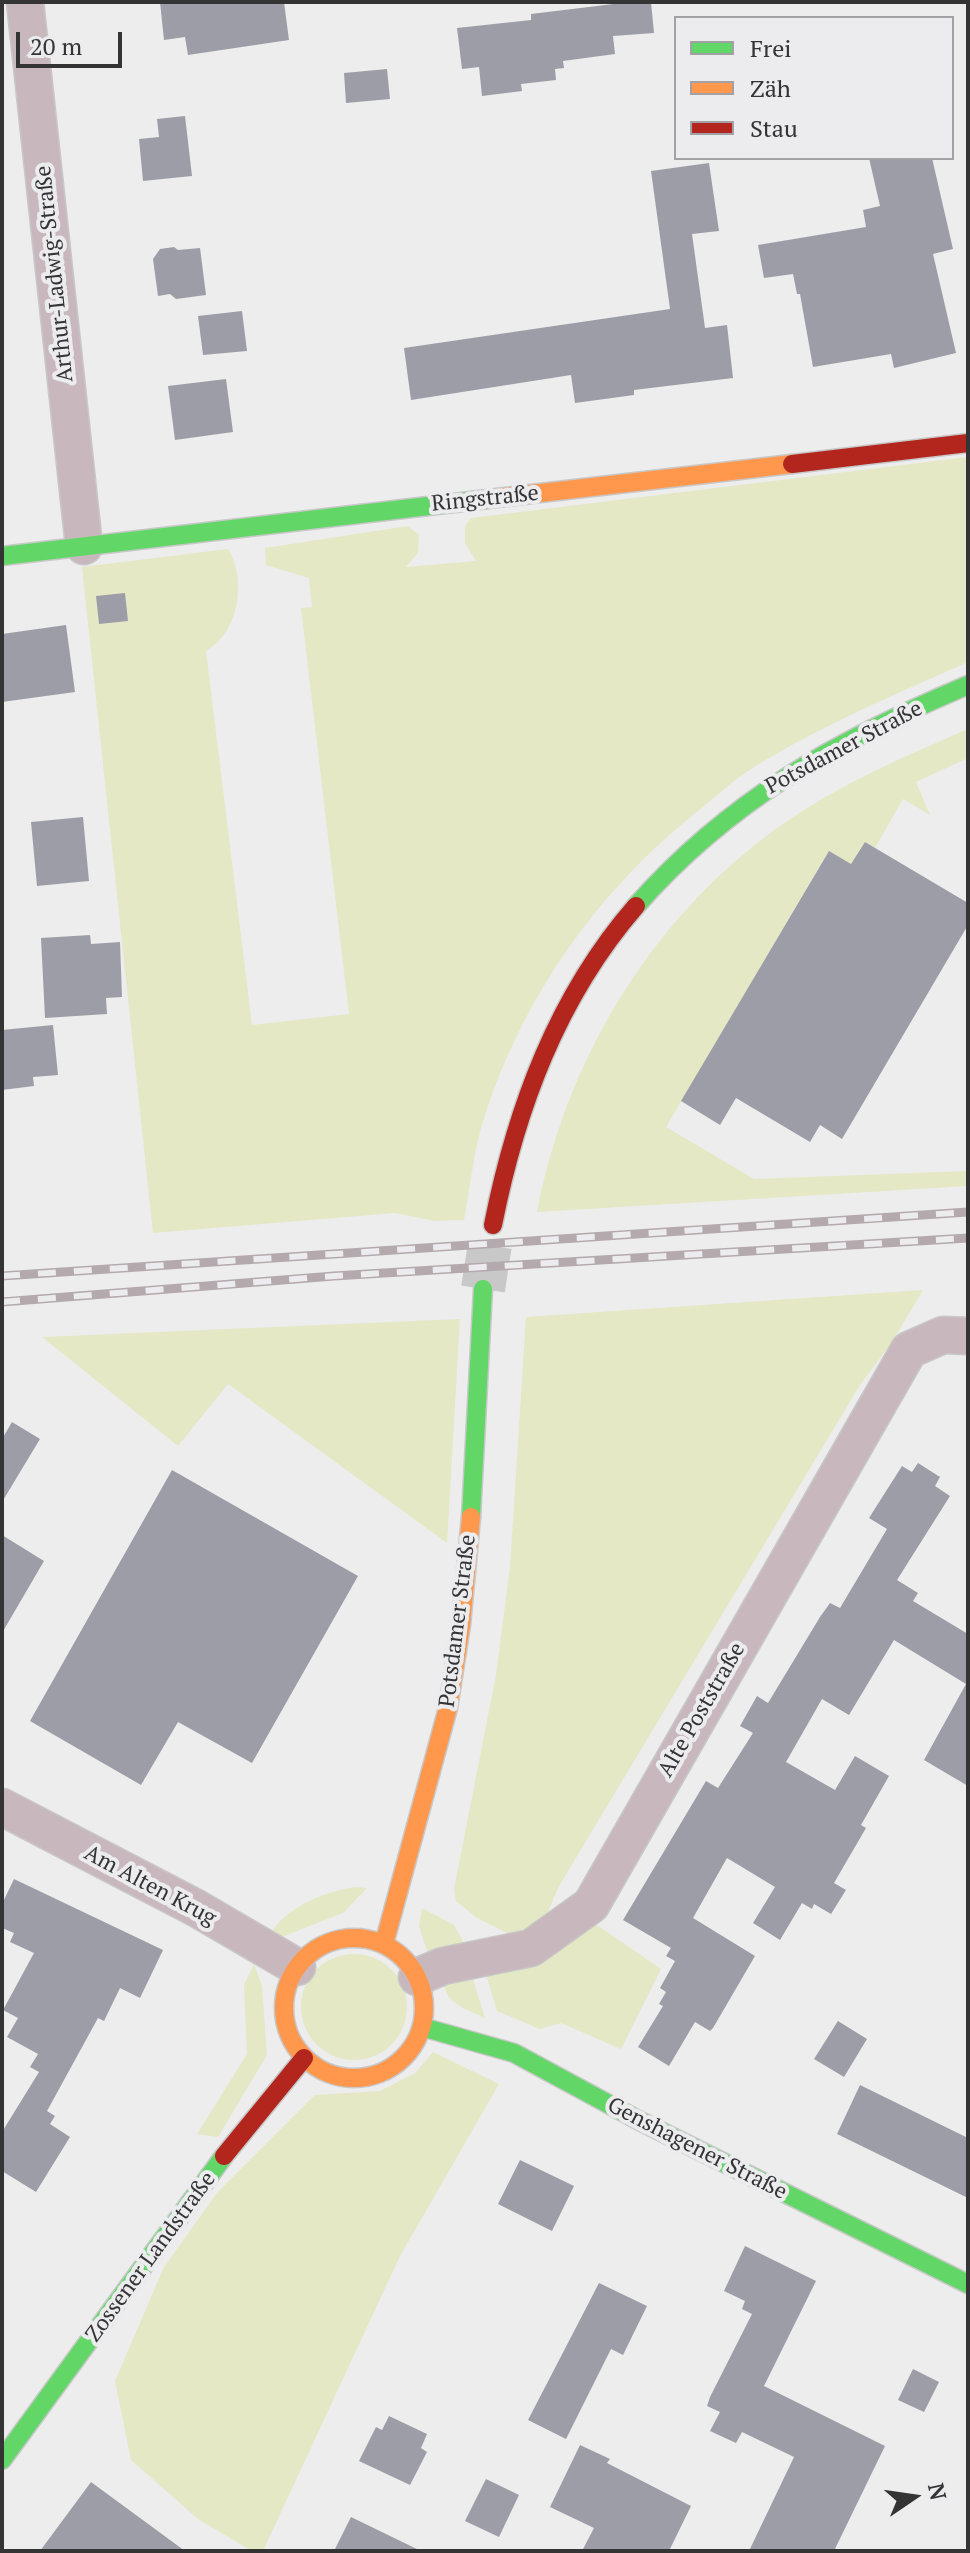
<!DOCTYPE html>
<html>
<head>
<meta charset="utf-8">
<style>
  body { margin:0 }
  #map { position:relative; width:970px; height:2553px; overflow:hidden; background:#ededed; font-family:"PT Serif",serif }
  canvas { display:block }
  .frame { position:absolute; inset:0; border:4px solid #343435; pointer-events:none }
  .legend { position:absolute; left:674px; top:16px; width:280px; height:144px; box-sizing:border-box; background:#ececee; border:2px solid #a2a2a4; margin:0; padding:10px 14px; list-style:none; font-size:24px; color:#343435 }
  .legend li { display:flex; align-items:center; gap:16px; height:40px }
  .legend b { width:40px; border:2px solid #a2a2a4 }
  .north { position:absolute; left:874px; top:2457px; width:80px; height:80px; -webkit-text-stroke:6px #ececee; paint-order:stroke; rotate:77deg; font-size:22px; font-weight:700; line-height:32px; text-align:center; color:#343435 }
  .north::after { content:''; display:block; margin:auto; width:28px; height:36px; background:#343435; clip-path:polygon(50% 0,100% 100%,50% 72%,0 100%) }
  .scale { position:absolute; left:16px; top:32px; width:106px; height:36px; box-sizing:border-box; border:4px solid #343435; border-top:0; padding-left:10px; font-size:24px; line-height:28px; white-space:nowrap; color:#343435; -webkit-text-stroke:6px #ececee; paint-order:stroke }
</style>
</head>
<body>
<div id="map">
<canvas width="970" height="2553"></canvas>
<div class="frame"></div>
<ul class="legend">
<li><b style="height:10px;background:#63d668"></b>Frei</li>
<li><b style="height:10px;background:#ff974d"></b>Zäh</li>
<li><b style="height:10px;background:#b3261e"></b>Stau</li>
</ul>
<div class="north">N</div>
<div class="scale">20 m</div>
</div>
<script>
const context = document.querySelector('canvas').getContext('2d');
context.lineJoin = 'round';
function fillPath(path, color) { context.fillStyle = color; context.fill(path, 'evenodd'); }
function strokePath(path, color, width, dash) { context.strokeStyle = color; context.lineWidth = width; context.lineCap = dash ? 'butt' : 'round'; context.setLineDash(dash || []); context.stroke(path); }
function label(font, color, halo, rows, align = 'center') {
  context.font = font + ' "PT Serif",serif'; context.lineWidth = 8; context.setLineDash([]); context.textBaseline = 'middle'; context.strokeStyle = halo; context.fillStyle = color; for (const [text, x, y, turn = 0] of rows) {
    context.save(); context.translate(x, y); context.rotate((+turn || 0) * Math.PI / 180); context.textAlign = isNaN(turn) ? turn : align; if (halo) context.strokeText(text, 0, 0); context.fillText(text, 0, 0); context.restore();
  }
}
fillPath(new Path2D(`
  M 968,457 L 968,662 C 894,695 820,726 751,769 C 734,780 719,794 703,807 C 599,888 521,998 482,1125 C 473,1155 470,1189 464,1220 L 435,1221 L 395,1213 L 153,1233 L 82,567 L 228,549 C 247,580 239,632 206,651 L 252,1025 L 349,1014 L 301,608 L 312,607 L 309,578 L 266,565 L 265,548 L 408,526 L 419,535 L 418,553 L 406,567 L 476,561 L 465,543 L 465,526 L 471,518 Z
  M 968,729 L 968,758 L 916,782 L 930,815 L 903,799 L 875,848 L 865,842 L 851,864 L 828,852 L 666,1127 L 754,1179 L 968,1171 L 968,1186 L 537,1212 C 565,1067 643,932 760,841 C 822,792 896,760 968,729 Z
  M 923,1290 L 892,1342 L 860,1385 L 559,1886 L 542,1926 L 519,1939 L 477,1918 L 456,1901 L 454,1889 L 496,1675 L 510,1567 L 526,1317 Z
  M 460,1319 L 447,1543 L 228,1384 L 178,1446 L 42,1337 Z
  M 356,1887 L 367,1888 L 343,1913 L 279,1938 L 270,1935 C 285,1907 326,1891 356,1887 Z
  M 422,1908 L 454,1925 L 466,1947 L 435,1953 L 427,1951 L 419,1926 Z
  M 588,1919 L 661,1969 L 621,2049 L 561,2023 L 540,2029 L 497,2011 L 485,1971 C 542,1961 552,1967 588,1919 Z
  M301 2007a53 53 0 1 1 106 0a53 53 0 1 1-106 0Z
  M 254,1964 L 262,1986 L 267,2055 L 218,2137 L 197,2134 L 247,2054 L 244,1985 Z
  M 471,1973 L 485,2018 C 469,2010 442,2003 445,1981 Z
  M 433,2052 L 499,2084 L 400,2256 L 263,2551 L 252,2551 L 198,2519 L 131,2460 L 115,2381 L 164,2267 L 217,2193 L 315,2095 L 380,2091 L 415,2073 Z`), '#e4e8c5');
fillPath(new Path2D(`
  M 160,2 L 284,2 L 289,40 L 188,55 L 185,37 L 164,40 Z
  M 630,2 L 651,2 L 654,33 L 613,36 L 615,54 L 563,61 L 564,68 L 555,69 L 556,80 L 521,84 L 522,91 L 482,96 L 479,67 L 462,69 L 457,28 L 531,20 L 531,14 Z
  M 387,69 L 390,99 L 346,103 L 344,73 Z
  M 185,116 L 192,176 L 143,181 L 139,139 L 159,137 L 157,119 Z
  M 869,158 L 932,158 L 953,249 L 933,254 L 956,353 L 894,368 L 891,354 L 813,367 L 800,294 L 797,294 L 793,274 L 764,278 L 758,245 L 866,227 L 863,210 L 880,206 Z
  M 709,163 L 719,231 L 692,234 L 705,328 L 727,325 L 733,378 L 634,390 L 634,395 L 575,403 L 571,375 L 411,400 L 404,348 L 670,309 L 651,171 Z
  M 174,247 L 178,250 L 200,248 L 206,295 L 176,299 L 170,294 L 158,296 L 153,259 L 160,249 Z
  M 242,311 L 247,351 L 203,355 L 198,316 Z
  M 226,379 L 233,432 L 175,440 L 168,386 Z
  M 125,593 L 128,621 L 99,624 L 96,596 Z
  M 66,625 L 75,692 L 2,702 L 2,634 Z
  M 83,817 L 89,881 L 37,886 L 31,822 Z
  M 865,842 L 968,903 L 968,925 L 842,1139 L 820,1125 L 810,1142 L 736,1098 L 720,1125 L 681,1101 L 829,851 L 851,864 Z
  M 90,935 L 91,944 L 120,942 L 122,997 L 106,998 L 107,1014 L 45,1018 L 41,938 Z
  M 53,1025 L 58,1075 L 33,1077 L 34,1086 L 2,1090 L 2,1030 Z
  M 12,1422 L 40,1439 L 2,1502 L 2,1439 Z
  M 918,1463 L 940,1477 L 935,1486 L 950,1496 L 897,1580 L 918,1593 L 913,1601 L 968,1634 L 968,1786 L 924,1760 L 966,1684 L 894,1640 L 849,1715 L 822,1699 L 786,1762 L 835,1790 L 855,1756 L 889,1776 L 861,1825 L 866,1828 L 834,1883 L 846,1890 L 831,1914 L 814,1904 L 812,1909 L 802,1903 L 780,1940 L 753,1923 L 775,1887 L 727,1858 L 693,1918 L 755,1956 L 713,2028 L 710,2031 L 695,2022 L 669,2066 L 638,2047 L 663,2006 L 659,2004 L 666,1992 L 660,1988 L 675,1961 L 666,1956 L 671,1948 L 623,1920 L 706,1781 L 718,1788 L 753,1733 L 740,1726 L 757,1696 L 768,1703 L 820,1617 L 830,1603 L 840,1608 L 887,1529 L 869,1518 L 902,1466 L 912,1472 Z
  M 172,1470 L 358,1576 L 252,1763 L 178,1722 L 141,1785 L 30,1721 Z
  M 2,1535 L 44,1561 L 2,1633 Z
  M 14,1879 L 163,1950 L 140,1998 L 120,1988 L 104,2021 L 98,2018 L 47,2111 L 55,2116 L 50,2124 L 70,2137 L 36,2192 L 2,2171 L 2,2132 L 39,2072 L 30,2067 L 38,2054 L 7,2037 L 18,2018 L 3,2010 L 34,1953 L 10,1942 L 14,1933 L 2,1928 L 2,1904 Z
  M 838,2021 L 867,2039 L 844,2077 L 814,2059 Z
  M 860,2085 L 968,2138 L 968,2198 L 837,2134 Z
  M 520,2160 L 574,2186 L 552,2231 L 498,2204 Z
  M 745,2246 L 816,2281 L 764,2386 L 885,2446 L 834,2551 L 749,2551 L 794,2457 L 742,2432 L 736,2443 L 710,2431 L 720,2412 L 707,2406 L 710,2397 L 752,2314 L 742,2309 L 745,2301 L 724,2291 Z
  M 599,2283 L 647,2306 L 623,2355 L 611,2349 L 566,2439 L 528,2420 Z
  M 913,2369 L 939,2382 L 924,2412 L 898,2400 Z
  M 389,2416 L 427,2434 L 421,2448 L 427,2452 L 410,2485 L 359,2461 L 376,2427 L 382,2430 Z
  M 580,2445 L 610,2459 L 607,2463 L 691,2506 L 669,2551 L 582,2551 L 594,2528 L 550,2507 Z
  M 486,2479 L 519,2495 L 499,2537 L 465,2521 Z
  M 91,2482 L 185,2551 L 40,2551 Z
  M 351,2517 L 421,2551 L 334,2551 Z`), '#9d9da7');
strokePath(new Path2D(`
  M 483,1289 L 493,1225`), '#c8c8c8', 44, [44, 22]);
const street = new Path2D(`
  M 25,2 L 84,546
  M 2,1807 L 196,1908 L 297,1967
  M 417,1977 L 443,1966 L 531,1948 L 591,1905 L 909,1350 L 943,1335 L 968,1336`);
const fast = new Path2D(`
  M 2,556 L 488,499
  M 636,906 C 730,799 838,740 968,685
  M 471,1517 L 483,1289
  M 422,2027 L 514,2053 L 638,2120 L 968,2284
  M 2,2460 L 224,2156`);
const slow = new Path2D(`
  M 488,499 L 792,464
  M284 2008a70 70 0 1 1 140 0a70 70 0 1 1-140 0Z
  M 384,1944 L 448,1708 L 461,1625 L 471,1517`);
const jam = new Path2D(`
  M 792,464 L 968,443
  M 493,1225 C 516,1109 557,997 636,906
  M 224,2156 L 304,2058`);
strokePath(street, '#c8c8c8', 39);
strokePath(fast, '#c8c8c8', 21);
strokePath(slow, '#c8c8c8', 21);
strokePath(jam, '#c8c8c8', 21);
strokePath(street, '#c8b8bd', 36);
strokePath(fast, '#63d668', 18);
strokePath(slow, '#ff974d', 18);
strokePath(jam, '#b3261e', 18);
const rail = new Path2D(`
  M 2,1276 L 968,1212
  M 2,1302 L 334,1276 L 968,1238`);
strokePath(rail, '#b4aaad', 9);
strokePath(rail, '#ececee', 6, [18]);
label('22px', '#343435', '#ececee', [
  ["Arthur-Ladwig-Straße",55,274,-96],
  ["Ringstraße",485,499,-6],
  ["Potsdamer Straße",844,748,-28],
  ["Potsdamer Straße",458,1621,-83],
  ["Alte Poststraße",702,1710,-60],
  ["Am Alten Krug",150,1886,28],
  ["Genshagener Straße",697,2149,27],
  ["Zossener Landstraße",151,2257,-54]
]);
</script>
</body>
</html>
